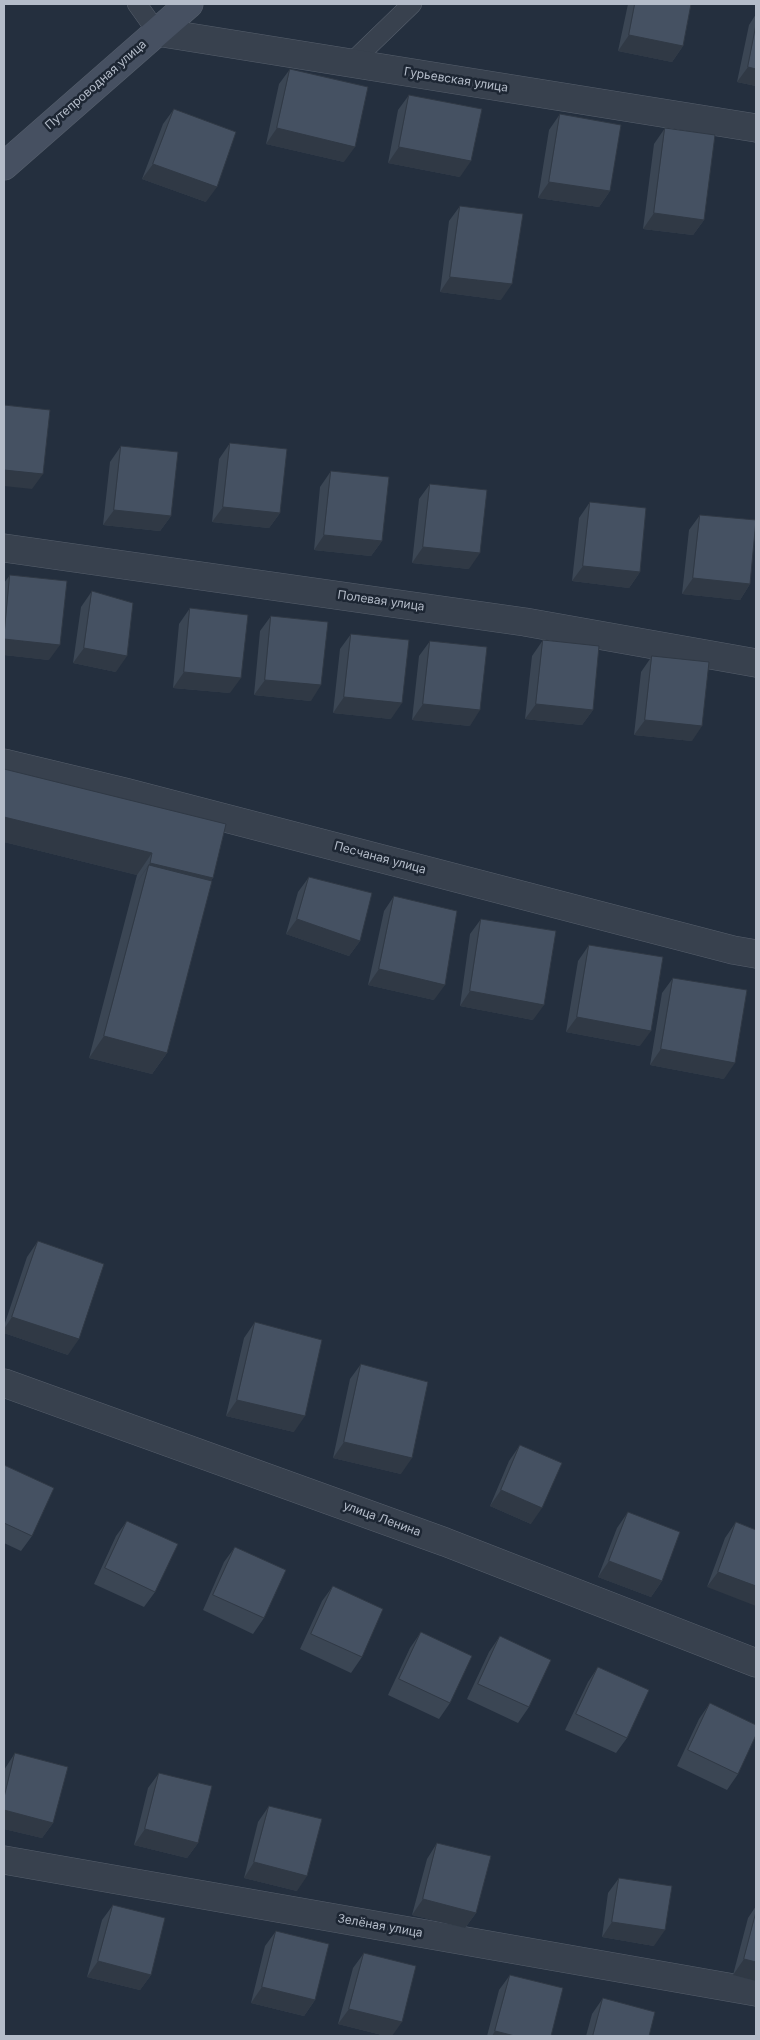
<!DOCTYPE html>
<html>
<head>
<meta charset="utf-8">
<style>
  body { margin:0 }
  #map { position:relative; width:760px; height:2040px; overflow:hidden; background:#242f3e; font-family:Inter,sans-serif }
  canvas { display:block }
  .frame { position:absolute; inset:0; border:5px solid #b4bcc9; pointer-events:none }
</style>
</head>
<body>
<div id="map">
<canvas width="760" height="2040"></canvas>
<div class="frame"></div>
</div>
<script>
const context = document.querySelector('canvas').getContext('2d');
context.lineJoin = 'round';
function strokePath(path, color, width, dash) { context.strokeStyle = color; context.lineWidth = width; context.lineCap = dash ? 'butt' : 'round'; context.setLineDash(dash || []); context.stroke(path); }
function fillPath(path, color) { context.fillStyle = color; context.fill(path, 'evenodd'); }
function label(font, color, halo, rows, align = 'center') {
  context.font = font + ' Inter,sans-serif'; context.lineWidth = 5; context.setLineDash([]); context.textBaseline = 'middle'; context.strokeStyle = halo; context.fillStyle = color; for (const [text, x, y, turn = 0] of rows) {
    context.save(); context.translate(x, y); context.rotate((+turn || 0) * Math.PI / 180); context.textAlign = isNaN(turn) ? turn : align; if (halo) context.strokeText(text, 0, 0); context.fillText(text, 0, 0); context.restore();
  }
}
const service = new Path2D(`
  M 137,4 L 157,32
  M 351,63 L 412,4`);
const minor = new Path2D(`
  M 157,32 L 756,128
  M 4,548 L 525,622 L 756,663
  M 4,763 L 125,792 L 733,950 L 756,954
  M 4,1383 L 445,1542 L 756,1663
  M 4,1860 L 756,1992`);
const secondary = new Path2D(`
  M 4,166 L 189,4`);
strokePath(service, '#565f6c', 20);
strokePath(minor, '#565f6c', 29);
strokePath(secondary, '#565f6c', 29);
strokePath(service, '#38414e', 19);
strokePath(minor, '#38414e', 28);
strokePath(secondary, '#465061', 28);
fillPath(new Path2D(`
  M 628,4 L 691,4 L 683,46 L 672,62 L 618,51 Z
  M 756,14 L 756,86 L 737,82 L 749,25 Z
  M 290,69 L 344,162 L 266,144 L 279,84 Z
  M 409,95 L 460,177 L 388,163 L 398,110 Z
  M 174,109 L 206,202 L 142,179 L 163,124 Z
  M 560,114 L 610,191 L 599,207 L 538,198 L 549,130 Z
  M 665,128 L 704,220 L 693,235 L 643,229 L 654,144 Z
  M 460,206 L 501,300 L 440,292 L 449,221 Z
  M 230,443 L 280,513 L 269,528 L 212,522 L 219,459 Z
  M 121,446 L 171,516 L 160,531 L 103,525 L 110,462 Z
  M 331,471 L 382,541 L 371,556 L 314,550 L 320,487 Z
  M 430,484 L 469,569 L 412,563 L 419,499 Z
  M 590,502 L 640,572 L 629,588 L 572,581 L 579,518 Z
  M 700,515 L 750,584 L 740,600 L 682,594 L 689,530 Z
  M 10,575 L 49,660 L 4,655 L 4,583 Z
  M 92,591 L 116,672 L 73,663 L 81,607 Z
  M 190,608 L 230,693 L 173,688 L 179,624 Z
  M 271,616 L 311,701 L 254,695 L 260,631 Z
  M 351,634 L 391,719 L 333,713 L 340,649 Z
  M 543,640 L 593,710 L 582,725 L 525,719 L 532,656 Z
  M 430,641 L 470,726 L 412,720 L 419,656 Z
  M 652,656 L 692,741 L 634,735 L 641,672 Z
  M 4,769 L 213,878 L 210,881 L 167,1053 L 152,1074 L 89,1058 L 137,875 L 4,842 Z
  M 309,877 L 360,941 L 349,956 L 286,934 L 298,892 Z
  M 394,896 L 434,1000 L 368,985 L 384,911 Z
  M 481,919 L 533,1020 L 460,1006 L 470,934 Z
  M 589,945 L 640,1046 L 566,1032 L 578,961 Z
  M 673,978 L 724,1079 L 650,1065 L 662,993 Z
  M 38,1241 L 68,1355 L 4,1333 L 4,1326 L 27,1257 Z
  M 255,1322 L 294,1432 L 226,1416 L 244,1338 Z
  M 361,1364 L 401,1474 L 333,1458 L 350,1379 Z
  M 520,1445 L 531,1524 L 490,1506 L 509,1461 Z
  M 4,1465 L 32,1536 L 21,1551 L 4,1543 Z
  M 628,1512 L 662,1581 L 651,1597 L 598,1577 L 617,1528 Z
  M 127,1521 L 155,1592 L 144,1607 L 94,1584 L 116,1536 Z
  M 736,1522 L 756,1530 L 707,1587 L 725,1538 Z
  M 235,1547 L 264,1618 L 253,1634 L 203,1610 L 224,1562 Z
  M 333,1586 L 362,1657 L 351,1673 L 300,1649 L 322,1601 Z
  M 421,1632 L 450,1703 L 439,1719 L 388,1695 L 410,1648 Z
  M 500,1636 L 529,1707 L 518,1723 L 467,1699 L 489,1652 Z
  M 598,1667 L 627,1738 L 616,1753 L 565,1730 L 588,1682 Z
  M 710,1703 L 738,1774 L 727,1790 L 677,1766 L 699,1719 Z
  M 15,1753 L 53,1823 L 42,1838 L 4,1829 L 4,1770 Z
  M 159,1773 L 198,1843 L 187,1858 L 134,1845 L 148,1788 Z
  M 269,1806 L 297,1891 L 244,1878 L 258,1822 Z
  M 437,1843 L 476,1913 L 465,1928 L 412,1915 L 427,1859 Z
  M 619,1878 L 654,1946 L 602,1937 L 608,1893 Z
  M 113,1905 L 151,1975 L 140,1990 L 87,1977 L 102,1920 Z
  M 756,1906 L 756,1981 L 733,1975 L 748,1918 Z
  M 276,1931 L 315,2000 L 304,2016 L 251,2003 L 265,1946 Z
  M 364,1953 L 392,2036 L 386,2036 L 338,2024 L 353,1968 Z
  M 510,1975 L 551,2036 L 487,2036 L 499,1990 Z
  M 603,1998 L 649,2036 L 586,2036 L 592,2014 Z`), '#3b4654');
fillPath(new Path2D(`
  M 629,35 L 683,46 L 672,62 L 618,51 Z
  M 748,67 L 756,69 L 756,86 L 737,82 Z
  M 277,128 L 355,147 L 344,162 L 266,144 Z
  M 399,147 L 471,161 L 460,177 L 388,163 Z
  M 153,164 L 217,187 L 206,202 L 142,179 Z
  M 549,182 L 610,191 L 599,207 L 538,198 Z
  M 654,213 L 704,220 L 693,235 L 643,229 Z
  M 450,277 L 512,284 L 501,300 L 440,292 Z
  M 4,470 L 43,474 L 32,489 L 4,486 Z
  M 223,507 L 280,513 L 269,528 L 212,522 Z
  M 114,510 L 171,516 L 160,531 L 103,525 Z
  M 324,535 L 382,541 L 371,556 L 314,550 Z
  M 423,547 L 480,553 L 469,569 L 412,563 Z
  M 583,566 L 640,572 L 629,588 L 572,581 Z
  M 693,578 L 750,584 L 740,600 L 682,594 Z
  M 4,639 L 60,645 L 49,660 L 4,655 Z
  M 84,648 L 127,656 L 116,672 L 73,663 Z
  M 184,672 L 241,678 L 230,693 L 173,688 Z
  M 265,680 L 321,685 L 311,701 L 254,695 Z
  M 344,697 L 402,703 L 391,719 L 333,713 Z
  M 423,704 L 480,710 L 470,726 L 412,720 Z
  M 536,704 L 593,710 L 582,725 L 525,719 Z
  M 645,720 L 702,726 L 692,741 L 634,735 Z
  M 4,817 L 152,853 L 137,875 L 4,842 Z
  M 150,863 L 213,878 L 198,899 L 149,865 L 135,885 Z
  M 297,919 L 360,941 L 349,956 L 286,934 Z
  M 379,969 L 445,985 L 434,1000 L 368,985 Z
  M 470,991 L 544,1005 L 533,1020 L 460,1006 Z
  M 577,1017 L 651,1031 L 640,1046 L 566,1032 Z
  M 104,1036 L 167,1053 L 152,1074 L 89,1058 Z
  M 661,1049 L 735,1063 L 724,1079 L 650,1065 Z
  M 12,1317 L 79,1339 L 68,1355 L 4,1333 L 4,1329 Z
  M 237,1400 L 305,1416 L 294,1432 L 226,1416 Z
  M 344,1442 L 412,1458 L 401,1474 L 333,1458 Z
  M 501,1490 L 542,1508 L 531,1524 L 490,1506 Z
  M 609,1561 L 662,1581 L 651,1597 L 598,1577 Z
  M 718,1572 L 756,1586 L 756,1606 L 707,1587 Z
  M 4,1810 L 53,1823 L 42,1838 L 4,1829 Z
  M 145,1829 L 198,1843 L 187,1858 L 134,1845 Z
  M 254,1862 L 307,1876 L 297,1891 L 244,1878 Z
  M 423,1899 L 476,1913 L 465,1928 L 412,1915 Z
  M 612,1922 L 665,1930 L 654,1946 L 602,1937 Z
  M 744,1959 L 756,1962 L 756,1981 L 733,1975 Z
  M 98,1961 L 151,1975 L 140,1990 L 87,1977 Z
  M 262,1987 L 315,2000 L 304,2016 L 251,2003 Z
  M 349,2009 L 402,2022 L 392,2036 L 386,2036 L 338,2024 Z
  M 495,2031 L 515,2036 L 492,2036 Z`), '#303945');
const building = new Path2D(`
  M 635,4 L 691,4 L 683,46 L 629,35 Z
  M 756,25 L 756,69 L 748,67 Z
  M 290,69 L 368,87 L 355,147 L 277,128 Z
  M 409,95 L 482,109 L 471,161 L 399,147 Z
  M 174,109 L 236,132 L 217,187 L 153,164 Z
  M 560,114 L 621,125 L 610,191 L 549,182 Z
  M 665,128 L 715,135 L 704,220 L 654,213 Z
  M 460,206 L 523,214 L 512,284 L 450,277 Z
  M 4,405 L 50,410 L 43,474 L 4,470 Z
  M 230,443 L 287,449 L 280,513 L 223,507 Z
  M 121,446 L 178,452 L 171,516 L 114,510 Z
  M 331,471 L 389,477 L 382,541 L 324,535 Z
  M 430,484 L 487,490 L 480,553 L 423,547 Z
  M 590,502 L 646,508 L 640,572 L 583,566 Z
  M 700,515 L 756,520 L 750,584 L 693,578 Z
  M 10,575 L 67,581 L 60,645 L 4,639 Z
  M 92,591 L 133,603 L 127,656 L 84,648 Z
  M 190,608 L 248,615 L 241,678 L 184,672 Z
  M 271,616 L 328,622 L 321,685 L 265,680 Z
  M 351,634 L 409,640 L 402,703 L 344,697 Z
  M 543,640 L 599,646 L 593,710 L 536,704 Z
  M 430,641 L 487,647 L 480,710 L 423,704 Z
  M 652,656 L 709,662 L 702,726 L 645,720 Z
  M 4,769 L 226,824 L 213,878 L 150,863 L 152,853 L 4,817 Z
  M 149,865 L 212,881 L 167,1053 L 104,1036 Z
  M 309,877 L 372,893 L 360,941 L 297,919 Z
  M 394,896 L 457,911 L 445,985 L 379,969 Z
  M 481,919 L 556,931 L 544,1005 L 470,991 Z
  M 589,945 L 663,957 L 651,1031 L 577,1017 Z
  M 673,978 L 747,990 L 735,1063 L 661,1049 Z
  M 38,1241 L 104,1264 L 79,1339 L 12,1317 Z
  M 255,1322 L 322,1340 L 305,1416 L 237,1400 Z
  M 361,1364 L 428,1382 L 412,1458 L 344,1442 Z
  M 520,1445 L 562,1463 L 542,1508 L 501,1490 Z
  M 4,1465 L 54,1488 L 32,1536 L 4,1523 Z
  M 628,1512 L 680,1532 L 662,1581 L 609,1561 Z
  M 127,1521 L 178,1544 L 155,1592 L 105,1568 Z
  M 736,1522 L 756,1530 L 756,1586 L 718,1572 Z
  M 235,1547 L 286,1570 L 264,1618 L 213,1595 Z
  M 333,1586 L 383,1609 L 362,1657 L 311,1634 Z
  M 421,1632 L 472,1656 L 450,1703 L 399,1679 Z
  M 500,1636 L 551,1660 L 529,1707 L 478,1684 Z
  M 598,1667 L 649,1690 L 627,1738 L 576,1714 Z
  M 710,1703 L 756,1725 L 756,1735 L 738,1774 L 688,1750 Z
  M 15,1753 L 68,1767 L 53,1823 L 4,1810 L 4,1798 Z
  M 159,1773 L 212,1786 L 198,1843 L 145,1829 Z
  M 269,1806 L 322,1819 L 307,1876 L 254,1862 Z
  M 437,1843 L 491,1856 L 476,1913 L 423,1899 Z
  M 619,1878 L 672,1886 L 665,1930 L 612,1922 Z
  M 113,1905 L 165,1918 L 151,1975 L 98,1961 Z
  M 756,1912 L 756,1962 L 744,1959 Z
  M 276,1931 L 329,1944 L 315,2000 L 262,1987 Z
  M 364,1953 L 416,1966 L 402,2022 L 349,2009 Z
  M 510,1975 L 563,1988 L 551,2036 L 515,2036 L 495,2031 Z
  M 603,1998 L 655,2012 L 649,2036 L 593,2036 Z`);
fillPath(building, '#455162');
strokePath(building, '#303945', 1);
label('12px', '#b4bcc9', '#1d2633', [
  ["Гурьевская улица",456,80,9],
  ["Путепроводная улица",96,85,-41],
  ["Полевая улица",381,601,8],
  ["Песчаная улица",380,858,15],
  ["улица Ленина",382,1519,20],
  ["Зелёная улица",380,1926,10]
]);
</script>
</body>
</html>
